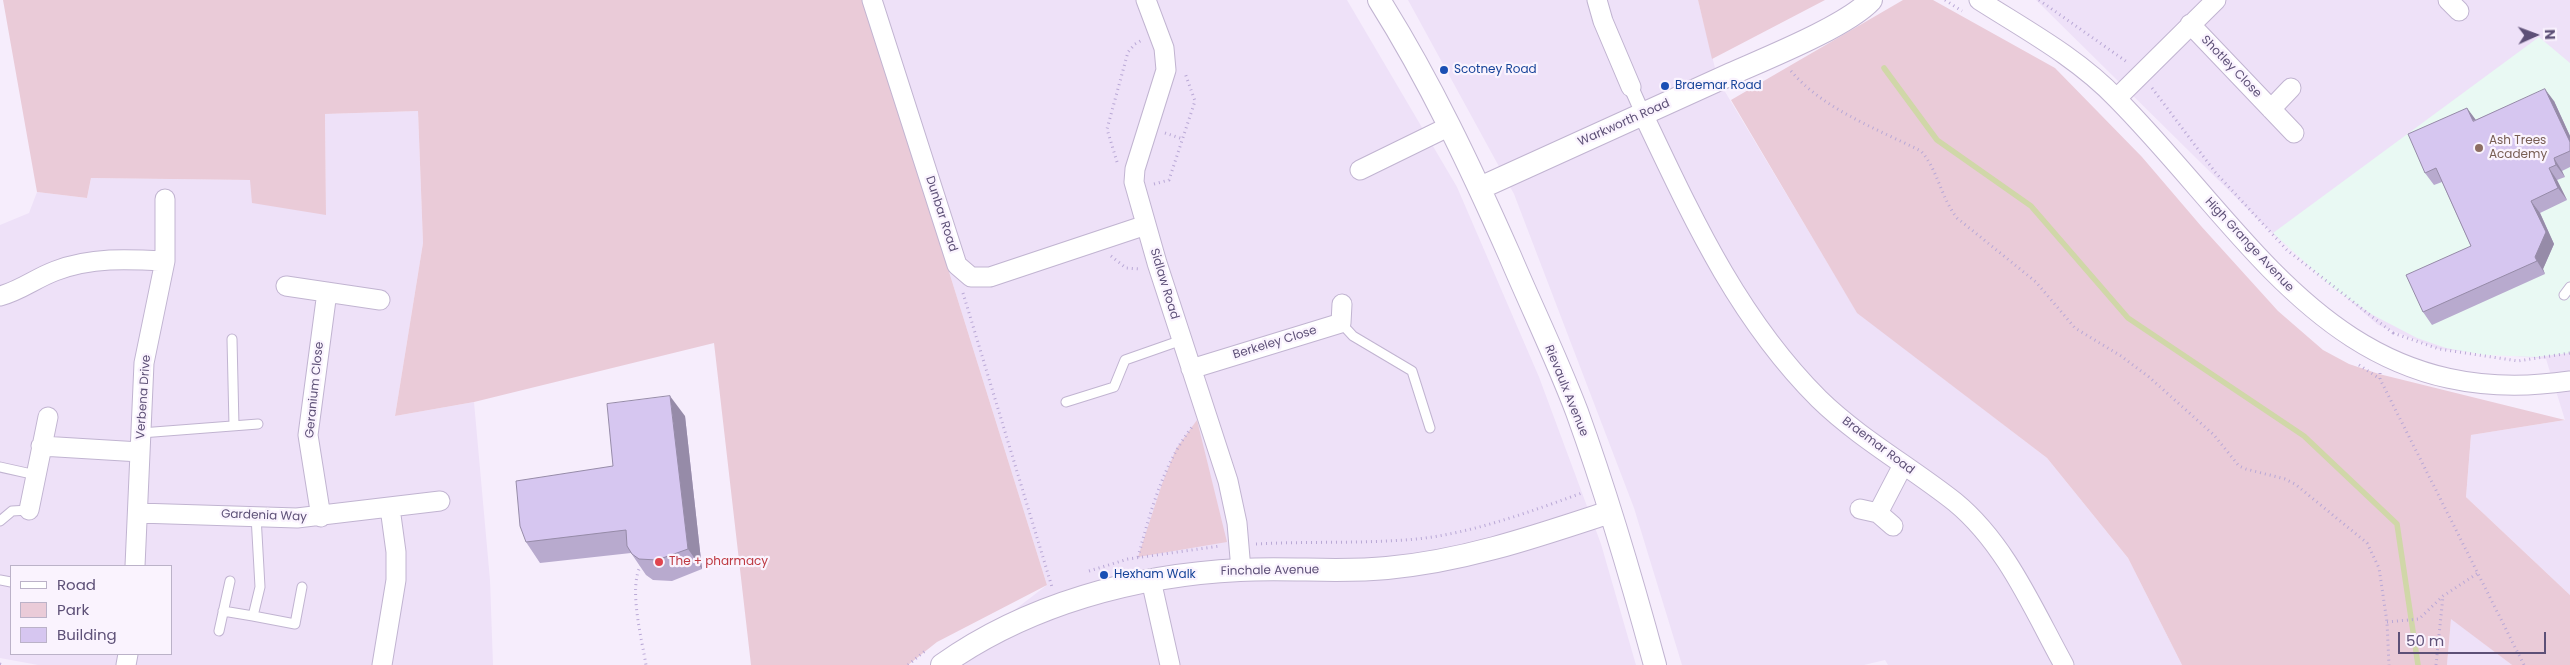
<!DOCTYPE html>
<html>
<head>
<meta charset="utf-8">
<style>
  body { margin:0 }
  #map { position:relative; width:2570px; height:665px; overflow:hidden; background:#f6edfc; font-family:Poppins,sans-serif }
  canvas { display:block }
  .legend { position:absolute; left:10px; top:565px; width:162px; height:90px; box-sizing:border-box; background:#faf3fe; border:1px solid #bbb2c8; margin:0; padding:6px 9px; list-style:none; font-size:15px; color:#5d5077 }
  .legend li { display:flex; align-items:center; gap:10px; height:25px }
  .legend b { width:25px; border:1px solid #bbb2c8 }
  .north { position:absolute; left:2510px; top:10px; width:50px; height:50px; -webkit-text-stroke:4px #faf3fe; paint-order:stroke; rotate:88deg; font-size:14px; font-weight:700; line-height:20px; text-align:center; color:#5d5077 }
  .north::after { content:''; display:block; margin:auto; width:18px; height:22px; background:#5d5077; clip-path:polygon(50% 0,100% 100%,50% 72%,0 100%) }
  .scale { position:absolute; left:2398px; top:632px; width:148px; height:22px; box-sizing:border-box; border:2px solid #5d5077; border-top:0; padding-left:6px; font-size:15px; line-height:18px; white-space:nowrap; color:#5d5077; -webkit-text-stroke:4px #faf3fe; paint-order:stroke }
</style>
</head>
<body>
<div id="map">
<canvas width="2570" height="665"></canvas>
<ul class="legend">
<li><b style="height:6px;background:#fff"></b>Road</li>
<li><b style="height:14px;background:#eacbd8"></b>Park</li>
<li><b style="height:14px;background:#d6c6f0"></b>Building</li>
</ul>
<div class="north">N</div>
<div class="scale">50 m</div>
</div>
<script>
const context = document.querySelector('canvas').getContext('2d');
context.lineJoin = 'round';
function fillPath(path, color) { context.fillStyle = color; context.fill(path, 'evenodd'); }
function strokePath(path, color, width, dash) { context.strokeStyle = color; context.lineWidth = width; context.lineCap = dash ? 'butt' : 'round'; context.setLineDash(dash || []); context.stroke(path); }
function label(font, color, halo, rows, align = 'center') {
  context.font = font + ' Poppins,sans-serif'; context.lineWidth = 4.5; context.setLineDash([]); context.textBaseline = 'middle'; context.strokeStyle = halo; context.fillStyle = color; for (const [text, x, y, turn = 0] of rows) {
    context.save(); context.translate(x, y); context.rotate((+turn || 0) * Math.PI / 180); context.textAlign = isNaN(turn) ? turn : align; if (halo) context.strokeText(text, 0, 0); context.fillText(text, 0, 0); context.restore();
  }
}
fillPath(new Path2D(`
  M 864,0 L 1347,0 L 1457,187 L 1539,377 L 1601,544 L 1636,665 L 943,665 L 1047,585 Z
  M 1408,0 L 1698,0 L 1718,80 L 1857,312 L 2047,458 L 2128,558 L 2182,665 L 1888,665 L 1885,660 L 1864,665 L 1682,665 L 1634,508 L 1514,194 Z
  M 2036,0 L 2570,0 L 2570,595 L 2466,497 L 2471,435 L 2565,420 L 2546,359 L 2439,349 L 2378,325 L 2272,233 Z
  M 418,111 L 423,243 L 395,416 L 474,402 L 490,580 L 493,665 L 38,665 L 0,658 L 0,225 L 29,213 L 37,192 L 87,198 L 91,178 L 251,180 L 326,214 L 325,114 ZM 11,566 L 171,566 L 171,654 L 11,654 Z
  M 2451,618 L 2512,665 L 2447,665 Z`), '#eee1f8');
fillPath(new Path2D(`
  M 2539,37 L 2570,63 L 2570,353 L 2536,357 L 2485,355 L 2446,348 L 2417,338 L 2371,314 L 2333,288 L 2273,233 Z`), '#e9f9f3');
fillPath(new Path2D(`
  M 3,0 L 864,0 L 1047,585 L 937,642 L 908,665 L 751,665 L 714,343 L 474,402 L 395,416 L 423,243 L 418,111 L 325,114 L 326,215 L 252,203 L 250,180 L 91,178 L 87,198 L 37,192 Z
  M 1698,0 L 1825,0 L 1712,59 Z
  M 1903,0 L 1933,0 L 2055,68 L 2142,157 L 2201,226 L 2278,311 L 2323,350 L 2349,364 L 2379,374 L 2565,420 L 2471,435 L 2466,497 L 2570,595 L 2570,665 L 2512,665 L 2451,619 L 2447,665 L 2182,665 L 2128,558 L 2047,458 L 1857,313 L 1731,100 Z
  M 1197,420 L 1227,542 L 1138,557 L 1162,484 L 1176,449 Z`), '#eacbd8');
strokePath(new Path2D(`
  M 1884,68 L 1937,140 L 2031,206 L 2128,318 L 2304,436 L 2397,524 L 2418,665`), '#d0d7a8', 5.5);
const service = new Path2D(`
  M 2564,295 L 2570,287
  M 1341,323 L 1353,336 L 1412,371 L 1430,428
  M 232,339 L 234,426
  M 1066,402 L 1114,387 L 1125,360 L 1182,340
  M 141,433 L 258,424
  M 0,467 L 36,475
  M 256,516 L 260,587 L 253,616 L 295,624 L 302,587
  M 0,521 L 12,511 L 29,510
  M 0,580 L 11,582
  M 223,611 L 253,616
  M 219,631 L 230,581`);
const pedestrian = new Path2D(`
  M 1631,87 L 1643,114`);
const minor = new Path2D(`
  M 872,0 L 957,265 L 971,277 L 990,277 L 1146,225
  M 1146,0 L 1164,48 L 1166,70 L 1135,169 L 1134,182 L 1157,263 L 1228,481 L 1237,523 L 1241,570
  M 1597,0 L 1603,21 L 1631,87
  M 1979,0 C 2026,30 2078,58 2117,99 C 2255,239 2340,415 2570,381
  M 2448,0 L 2459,11
  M 2190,24 L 2294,133
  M 2117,98 L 2216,0
  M 2271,109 L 2291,88
  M 1643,114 C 1692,217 1737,317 1819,399 C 1860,439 1911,467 1955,502 C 2006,544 2033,609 2064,665
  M 1360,170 L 1450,126
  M 286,286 L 380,300
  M 0,296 C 20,291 36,278 55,271 C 91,257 128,259 165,261
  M 1191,369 L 1341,323 L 1342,304
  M 41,446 L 140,452
  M 1860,509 L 1878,513 L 1893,526
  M 29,510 L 48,417
  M 138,513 L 297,518 L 440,501
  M 1878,513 L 1903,465
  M 321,517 L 308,435 L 327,292
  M 135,566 L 144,363 L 165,261 L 165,199
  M 1151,580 L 1170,665
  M 126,665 L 128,654
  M 382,665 L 396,580 L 396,552 L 390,508`);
const tertiary = new Path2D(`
  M 1379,0 C 1430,81 1471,168 1510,256 C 1532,308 1557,359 1577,412 C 1607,495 1632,580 1655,665
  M 1480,188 C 1564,150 1648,112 1731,74 C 1767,58 1847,26 1871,0
  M 942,665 C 1028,604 1136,575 1240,570 C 1289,567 1338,573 1387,568 C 1465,561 1537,536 1610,512`);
strokePath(service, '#c1b4d1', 11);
strokePath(pedestrian, '#c1b4d1', 16);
strokePath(minor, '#c1b4d1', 21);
strokePath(tertiary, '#c1b4d1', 24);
strokePath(new Path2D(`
  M 1945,0 L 1962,11
  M 2039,0 L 2127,62
  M 1791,71 C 1823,109 1877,129 1921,151 C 1938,170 1941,198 1957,218 L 2036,282 L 2075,328 L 2121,356 L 2149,377 L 2214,435 L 2239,466 L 2246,469 L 2285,479 L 2295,484 L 2367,543 L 2379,568 L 2387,622 L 2389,665
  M 2152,88 L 2215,172 L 2287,250 L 2393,333 L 2391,336
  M 1165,133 L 1183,139
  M 1117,162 L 1107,129 L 1128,52 L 1135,44 L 1142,40
  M 1154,184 L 1169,180 L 1195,101 L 1185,73
  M 1111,256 L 1126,268 L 1140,269
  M 963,293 L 1052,587
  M 2393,333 L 2439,349 L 2518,361 L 2570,353
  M 2359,365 L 2380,379
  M 2380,373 L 2380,379 L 2524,665
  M 1256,544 C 1310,541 1363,544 1417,539 C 1473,533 1529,512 1582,493
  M 1138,557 C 1150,513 1163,464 1192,427
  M 641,565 C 628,587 642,640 646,665
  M 1089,571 L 1128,559 L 1220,546
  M 2387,622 L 2419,619 L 2443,596 L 2478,573
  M 0,664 L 3,665
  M 908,665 L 925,651
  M 2436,665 L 2443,596`), '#b9a8d6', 3, [1, 4]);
strokePath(service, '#fff', 9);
strokePath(pedestrian, '#fff', 14);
strokePath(minor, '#fff', 19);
strokePath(tertiary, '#fff', 22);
fillPath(new Path2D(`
  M 2554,101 L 2570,136 L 2570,167 L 2562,171 L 2565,177 L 2557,180 L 2567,200 L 2540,213 L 2554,244 L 2543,269 L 2545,274 L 2432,325 L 2423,312 L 2471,246 L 2442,182 L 2434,185 L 2425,173 L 2476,120 Z
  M 685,416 L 702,569 L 672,581 L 653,580 L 646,575 L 631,553 L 540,563 L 526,542 L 613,466 Z`), '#b8aace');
fillPath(new Path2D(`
  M 2545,89 L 2554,101 L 2570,136 L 2570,142 Z
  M 2467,108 L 2476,120 L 2473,121 Z
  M 2554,158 L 2562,171 L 2565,177 L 2556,165 Z
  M 2549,168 L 2557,180 L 2567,200 L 2558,188 Z
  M 2531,201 L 2540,213 L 2554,244 L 2543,269 L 2545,274 L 2537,261 L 2535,257 Z
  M 670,396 L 685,416 L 702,569 L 688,549 Z`), '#968ba8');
const building = new Path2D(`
  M 2545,89 L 2570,142 L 2570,151 L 2554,158 L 2556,165 L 2549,168 L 2558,188 L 2531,201 L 2546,232 L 2535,257 L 2537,261 L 2423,312 L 2406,275 L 2471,246 L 2436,168 L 2425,173 L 2408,134 L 2467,108 L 2473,121 Z
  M 670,396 L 688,549 L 657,560 L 639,559 L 632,554 L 627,546 L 626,530 L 526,542 L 520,526 L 516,481 L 613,466 L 607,404 Z`);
fillPath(building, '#d6c6f0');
strokePath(building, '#968ba8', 1);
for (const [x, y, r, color] of [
  [1444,70,5,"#1a4fb4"],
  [1665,86,5,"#1a4fb4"],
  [2479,148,5,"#8d6e63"],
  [659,562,5,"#e0444e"],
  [1104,575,5,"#1a4fb4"]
]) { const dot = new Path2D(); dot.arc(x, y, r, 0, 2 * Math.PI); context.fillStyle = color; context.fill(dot); strokePath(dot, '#faf3fe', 2); }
label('12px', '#5d5077', '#faf3fe', [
  ["Shotley Close",2231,67,46],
  ["Warkworth Road",1624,123,-24],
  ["Dunbar Road",941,214,72],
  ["High Grange Avenue",2249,245,47],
  ["Sidlaw Road",1164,284,73],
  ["Berkeley Close",1275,343,-17],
  ["Geranium Close",315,390,-84],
  ["Rievaulx Avenue",1566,391,68],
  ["Verbena Drive",144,397,-86],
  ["Braemar Road",1878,446,37],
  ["Gardenia Way",264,516,2],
  ["Finchale Avenue",1270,571,-1]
]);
label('12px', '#164399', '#faf3fe', [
  ["Scotney Road",1454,70],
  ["Braemar Road",1675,86],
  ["Hexham Walk",1114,575]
], 'left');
label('12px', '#785e54', '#faf3fe', [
  ["Ash Trees",2489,141],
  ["Academy",2489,155]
], 'left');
label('12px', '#be3a42', '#faf3fe', [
  ["The + pharmacy",669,562]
], 'left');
</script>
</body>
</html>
